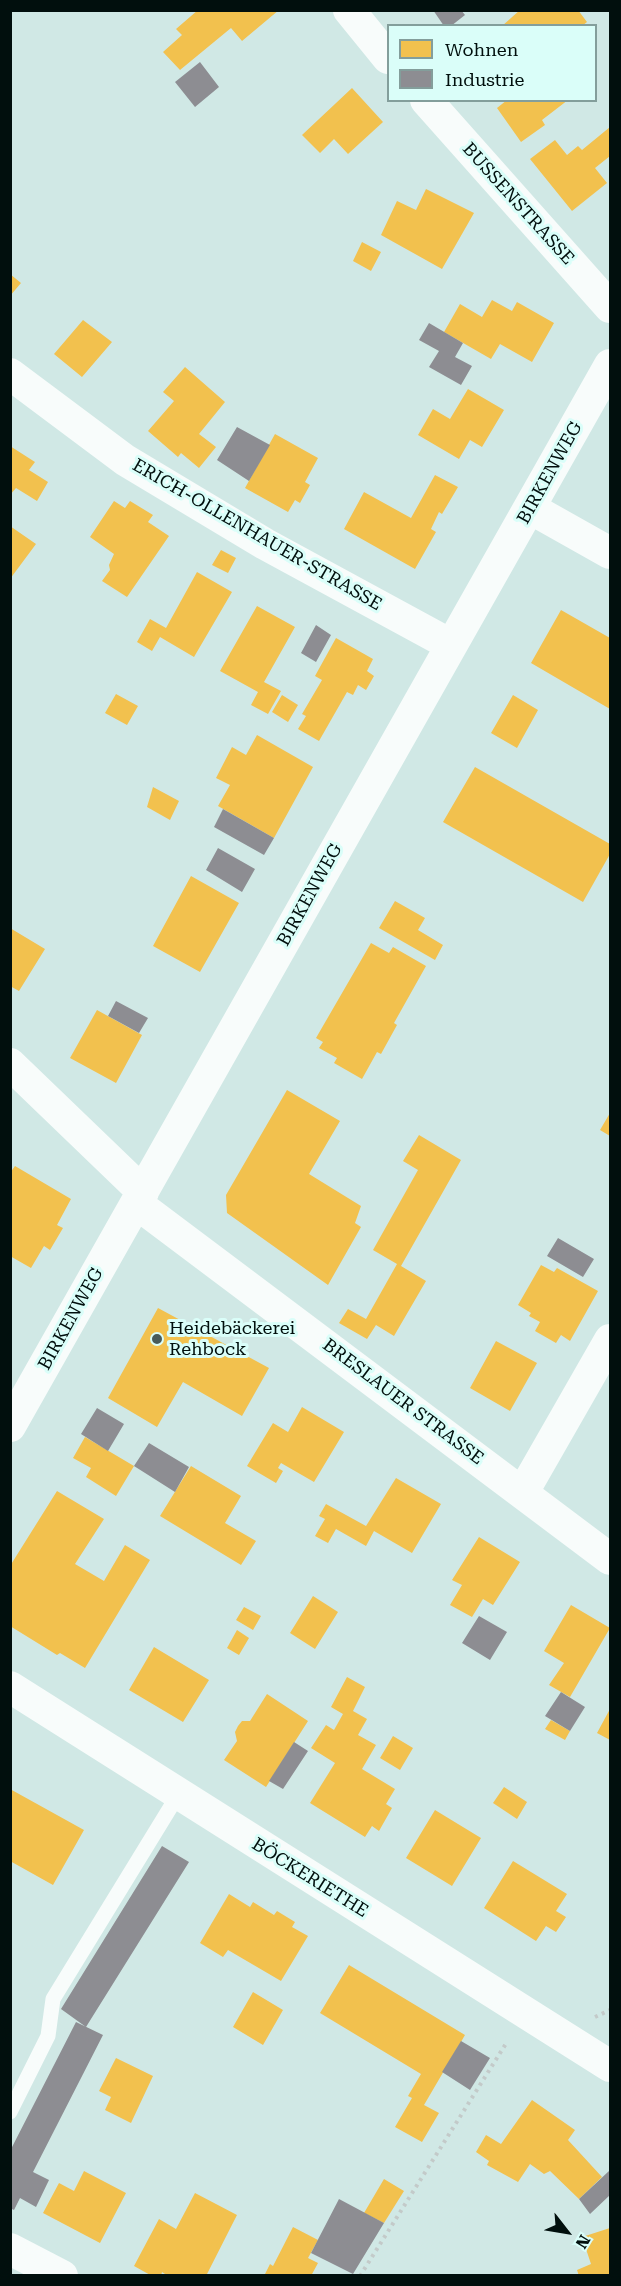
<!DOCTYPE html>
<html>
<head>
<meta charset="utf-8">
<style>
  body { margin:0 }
  #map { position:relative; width:621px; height:2286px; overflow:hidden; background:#d0e8e5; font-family:"Roboto Serif",serif }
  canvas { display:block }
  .frame { position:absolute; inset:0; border:12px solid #010f0d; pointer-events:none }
  .legend { position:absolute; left:387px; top:24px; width:210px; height:78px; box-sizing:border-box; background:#dafef9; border:2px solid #839e9b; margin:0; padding:8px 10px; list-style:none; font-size:18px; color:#010f0d }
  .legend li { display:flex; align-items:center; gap:12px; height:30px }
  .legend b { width:30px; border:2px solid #839e9b }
  .north { position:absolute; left:537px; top:2202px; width:60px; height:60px; -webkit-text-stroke:4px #dafef9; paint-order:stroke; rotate:121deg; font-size:16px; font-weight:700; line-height:24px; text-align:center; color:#010f0d }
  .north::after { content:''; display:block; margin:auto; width:21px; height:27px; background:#010f0d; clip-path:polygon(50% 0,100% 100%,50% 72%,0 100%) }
</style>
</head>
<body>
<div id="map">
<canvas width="621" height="2286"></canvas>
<div class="frame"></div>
<ul class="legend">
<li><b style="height:16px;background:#f2c14e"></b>Wohnen</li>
<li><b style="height:16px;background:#8d8d92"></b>Industrie</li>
</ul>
<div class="north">N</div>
</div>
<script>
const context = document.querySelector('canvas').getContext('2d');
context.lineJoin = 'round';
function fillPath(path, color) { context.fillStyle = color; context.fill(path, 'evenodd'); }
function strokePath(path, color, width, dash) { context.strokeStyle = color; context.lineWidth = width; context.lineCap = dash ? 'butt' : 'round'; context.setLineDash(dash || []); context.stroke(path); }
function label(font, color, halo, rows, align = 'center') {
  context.font = font + ' "Roboto Serif",serif'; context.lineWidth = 6; context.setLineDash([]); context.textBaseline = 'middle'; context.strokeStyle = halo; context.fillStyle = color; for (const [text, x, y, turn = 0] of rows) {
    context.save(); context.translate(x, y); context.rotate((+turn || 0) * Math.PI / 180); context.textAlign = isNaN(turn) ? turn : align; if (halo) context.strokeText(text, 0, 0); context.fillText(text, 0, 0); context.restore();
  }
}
fillPath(new Path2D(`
  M 198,10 L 279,10 L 242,41 L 231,28 L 180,70 L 163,52 L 182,35 L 176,29 Z
  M 520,10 L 578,10 L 587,22 L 582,26 L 502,26 Z
  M 352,88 L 383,122 L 348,154 L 334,139 L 320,153 L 302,135 Z
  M 507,100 L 568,100 L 542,120 L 545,125 L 521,142 L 497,108 Z
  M 610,127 L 610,156 L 595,168 L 607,183 L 572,211 L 530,159 L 555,140 L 567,155 L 578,146 L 582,150 Z
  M 426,189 L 474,213 L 442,269 L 381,235 L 397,201 L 416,210 Z
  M 362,242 L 381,252 L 371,271 L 353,261 Z
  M 10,274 L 21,283 L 10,296 Z
  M 492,300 L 512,311 L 517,302 L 554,323 L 532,362 L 500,344 L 491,359 L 444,332 L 460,304 L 482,317 Z
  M 83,320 L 112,342 L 82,377 L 54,354 Z
  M 185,367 L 225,402 L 199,434 L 216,447 L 199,468 L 181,453 L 178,457 L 148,431 L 174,401 L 163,392 Z
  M 468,389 L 504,410 L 482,447 L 470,440 L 459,459 L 418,435 L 433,409 L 450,419 Z
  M 275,434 L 318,458 L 305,482 L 310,485 L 300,503 L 295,500 L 288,512 L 245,488 Z
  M 10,446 L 35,462 L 29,470 L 48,482 L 37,501 L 16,488 L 10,495 Z
  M 435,475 L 458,487 L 442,514 L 439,512 L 431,529 L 436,532 L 415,569 L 344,529 L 364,492 L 411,518 Z
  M 114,501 L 125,508 L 130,501 L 153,515 L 148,522 L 169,536 L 127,597 L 102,581 L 110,570 L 109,565 L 114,554 L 90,537 Z
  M 10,526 L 36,544 L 10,579 Z
  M 221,550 L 236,558 L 228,573 L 212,565 Z
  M 197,572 L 232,592 L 194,657 L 160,637 L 152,651 L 137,642 L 150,619 L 166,628 Z
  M 257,606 L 295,627 L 264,682 L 281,691 L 268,714 L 251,705 L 258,692 L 220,671 Z
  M 561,610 L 610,638 L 610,709 L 531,663 Z
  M 336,638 L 373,659 L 367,671 L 374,676 L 366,690 L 358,685 L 353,695 L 347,692 L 319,741 L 298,729 L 306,716 L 302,714 L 322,680 L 315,676 Z
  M 116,694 L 138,706 L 127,725 L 105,713 Z
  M 282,695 L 298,705 L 288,722 L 272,712 Z
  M 513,695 L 538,710 L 517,748 L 491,733 Z
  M 257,735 L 313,767 L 274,838 L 218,806 L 230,785 L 216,778 L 232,747 L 246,755 Z
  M 475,767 L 610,844 L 610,854 L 583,902 L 443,822 Z
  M 153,787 L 179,801 L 170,820 L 147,807 Z
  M 191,876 L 239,903 L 200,972 L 153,946 Z
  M 395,901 L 425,918 L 418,930 L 443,945 L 435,960 L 379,928 Z
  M 10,928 L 45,949 L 19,991 L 10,986 Z
  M 371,943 L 389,953 L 393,947 L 426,966 L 394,1023 L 397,1025 L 381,1054 L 377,1052 L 362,1079 L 334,1063 L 337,1058 L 319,1048 L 323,1042 L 316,1038 Z
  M 97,1010 L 142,1035 L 116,1083 L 70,1058 Z
  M 287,1090 L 340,1121 L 309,1174 L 361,1206 L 355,1223 L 361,1227 L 328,1285 L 227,1213 L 226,1195 Z
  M 610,1113 L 610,1136 L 600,1130 Z
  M 419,1135 L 461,1160 L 401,1266 L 426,1281 L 394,1336 L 376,1325 L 367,1339 L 339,1323 L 348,1309 L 366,1319 L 397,1264 L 373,1250 L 418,1170 L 403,1161 Z
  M 15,1166 L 71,1199 L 57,1225 L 63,1228 L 50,1250 L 44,1246 L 31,1268 L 10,1256 L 10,1173 Z
  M 541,1265 L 554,1272 L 557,1268 L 598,1291 L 570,1341 L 561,1335 L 556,1343 L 535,1331 L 540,1322 L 529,1316 L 531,1313 L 518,1305 Z
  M 158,1308 L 269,1368 L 242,1416 L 183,1382 L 157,1427 L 108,1398 Z
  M 496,1341 L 537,1363 L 510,1411 L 470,1388 Z
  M 302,1407 L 344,1432 L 314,1482 L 281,1463 L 278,1468 L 283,1471 L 276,1483 L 247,1466 L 273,1423 L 288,1432 Z
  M 85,1437 L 134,1466 L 116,1496 L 86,1477 L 91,1468 L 73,1458 Z
  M 191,1466 L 241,1496 L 225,1523 L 256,1541 L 241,1565 L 160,1516 Z
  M 396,1478 L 441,1504 L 412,1553 L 374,1531 L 366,1546 L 336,1529 L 328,1543 L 315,1536 L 325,1519 L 319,1516 L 326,1504 L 366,1526 Z
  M 57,1491 L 104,1519 L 75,1564 L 104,1581 L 125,1545 L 150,1560 L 85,1668 L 60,1653 L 57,1655 L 10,1626 L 10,1566 Z
  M 479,1537 L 520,1562 L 493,1605 L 483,1599 L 472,1617 L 450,1605 L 462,1585 L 452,1580 Z
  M 313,1596 L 338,1612 L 315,1649 L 290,1633 Z
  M 571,1605 L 610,1628 L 570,1697 L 549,1685 L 564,1663 L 544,1651 Z
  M 244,1607 L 261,1616 L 253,1630 L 236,1620 Z
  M 237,1630 L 249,1638 L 239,1655 L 227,1648 Z
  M 154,1647 L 209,1680 L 183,1722 L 129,1690 Z
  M 347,1677 L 365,1687 L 353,1711 L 367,1719 L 358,1735 L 376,1745 L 362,1769 L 395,1789 L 386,1804 L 392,1808 L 379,1831 L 372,1826 L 365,1837 L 310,1803 L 335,1763 L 311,1748 L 326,1725 L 334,1730 L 343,1714 L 331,1707 Z
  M 267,1694 L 308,1721 L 266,1787 L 224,1760 L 237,1741 L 235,1732 L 238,1726 L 242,1721 L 250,1721 Z
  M 610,1709 L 610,1740 L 597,1733 Z
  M 551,1720 L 570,1731 L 565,1740 L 545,1729 Z
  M 393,1736 L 413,1748 L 400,1770 L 380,1758 Z
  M 504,1787 L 527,1802 L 517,1819 L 493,1803 Z
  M 10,1789 L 84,1830 L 53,1885 L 10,1861 Z
  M 435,1810 L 481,1838 L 452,1886 L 406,1858 Z
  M 513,1861 L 567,1894 L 556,1911 L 566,1917 L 556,1932 L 546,1926 L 536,1941 L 484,1908 Z
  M 229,1894 L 250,1907 L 253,1902 L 274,1915 L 277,1911 L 295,1922 L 292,1927 L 308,1936 L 281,1981 L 228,1950 L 223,1957 L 200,1943 Z
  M 349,1965 L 465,2035 L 424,2105 L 439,2113 L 422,2142 L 395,2127 L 412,2098 L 408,2096 L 421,2074 L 320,2013 Z
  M 253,1992 L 283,2010 L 263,2045 L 233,2027 Z
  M 116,2058 L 153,2076 L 131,2123 L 105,2110 L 111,2097 L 99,2091 Z
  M 532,2100 L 575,2130 L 568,2140 L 602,2177 L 579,2199 L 550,2171 L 544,2174 L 530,2164 L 518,2182 L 487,2165 L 489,2161 L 476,2152 L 486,2135 L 501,2144 Z
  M 84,2171 L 126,2193 L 100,2243 L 43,2213 L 59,2183 L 74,2191 Z
  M 384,2179 L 404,2191 L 384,2223 L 364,2213 Z
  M 195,2193 L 237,2215 L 206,2276 L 168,2276 L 162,2272 L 161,2276 L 152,2276 L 134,2266 L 159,2219 L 176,2229 Z
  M 293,2227 L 318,2240 L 308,2258 L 318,2263 L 311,2276 L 264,2276 L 270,2264 L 273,2266 Z
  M 610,2228 L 610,2276 L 579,2276 L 577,2270 L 591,2264 L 582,2237 Z`), '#f2c14e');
fillPath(new Path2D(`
  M 433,10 L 461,10 L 465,15 L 451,26 L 444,26 Z
  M 200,62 L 219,87 L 195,107 L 175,82 Z
  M 429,323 L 463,343 L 455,357 L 472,366 L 461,385 L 429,367 L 439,351 L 419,340 Z
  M 237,427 L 270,445 L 249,481 L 217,460 Z
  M 316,625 L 331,635 L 316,662 L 301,653 Z
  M 223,809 L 274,838 L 264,855 L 214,827 Z
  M 218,848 L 255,869 L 242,892 L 206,870 Z
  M 116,1001 L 148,1018 L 139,1033 L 108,1016 Z
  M 558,1238 L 594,1259 L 583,1277 L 547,1256 Z
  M 97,1408 L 124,1424 L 108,1451 L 81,1434 Z
  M 149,1443 L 189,1467 L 175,1492 L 134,1466 Z
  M 479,1616 L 507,1632 L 490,1660 L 462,1643 Z
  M 561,1692 L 585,1707 L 570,1731 L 545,1716 Z
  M 294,1742 L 308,1751 L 283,1789 L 269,1781 Z
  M 162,1846 L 189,1862 L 86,2027 L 61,2009 Z
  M 76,2022 L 103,2035 L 33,2172 L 49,2180 L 36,2207 L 20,2198 L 14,2210 L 10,2208 L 10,2151 Z
  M 461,2041 L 490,2058 L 470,2090 L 442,2072 Z
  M 609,2171 L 610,2173 L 610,2195 L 590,2214 L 579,2199 Z
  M 339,2199 L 384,2223 L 353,2274 L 311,2253 Z`), '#8d8d92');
strokePath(new Path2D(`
  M 595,2017 L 610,2010
  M 360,2276 L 507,2042`), '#c3cac9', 4, [3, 4.5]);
strokePath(new Path2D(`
  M 10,2112 L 48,2036 L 53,1999 L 178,1795`), '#f8fcfb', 15);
strokePath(new Path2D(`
  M 349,10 L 388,58
  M 426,100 L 610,307
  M 10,374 L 125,460 L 265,544 L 451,645
  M 530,508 L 610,553
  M 10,1064 L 143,1192
  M 136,1203 L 610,1559
  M 10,1426 L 610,365
  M 523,1492 L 610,1340
  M 10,1687 L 610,2066
  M 10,2249 L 62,2276`), '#f8fcfb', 32);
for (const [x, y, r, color] of [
  [157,1339,6,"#495b59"]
]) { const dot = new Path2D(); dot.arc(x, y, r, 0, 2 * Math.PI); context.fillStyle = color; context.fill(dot); strokePath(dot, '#dafef9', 2); }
label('18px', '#010f0d', '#dafef9', [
  ["BUSSENSTRASSE",518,204,48],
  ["BIRKENWEG",550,473,-61],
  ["ERICH-OLLENHAUER-STRASSE",257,535,30],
  ["BIRKENWEG",310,895,-61],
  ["BIRKENWEG",71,1319,-61],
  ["BRESLAUER STRASSE",403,1402,37],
  ["BÖCKERIETHE",310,1878,32]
]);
label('18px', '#010f0d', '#dafef9', [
  ["Heidebäckerei",169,1329],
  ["Rehbock",169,1350]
], 'left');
</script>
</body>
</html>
